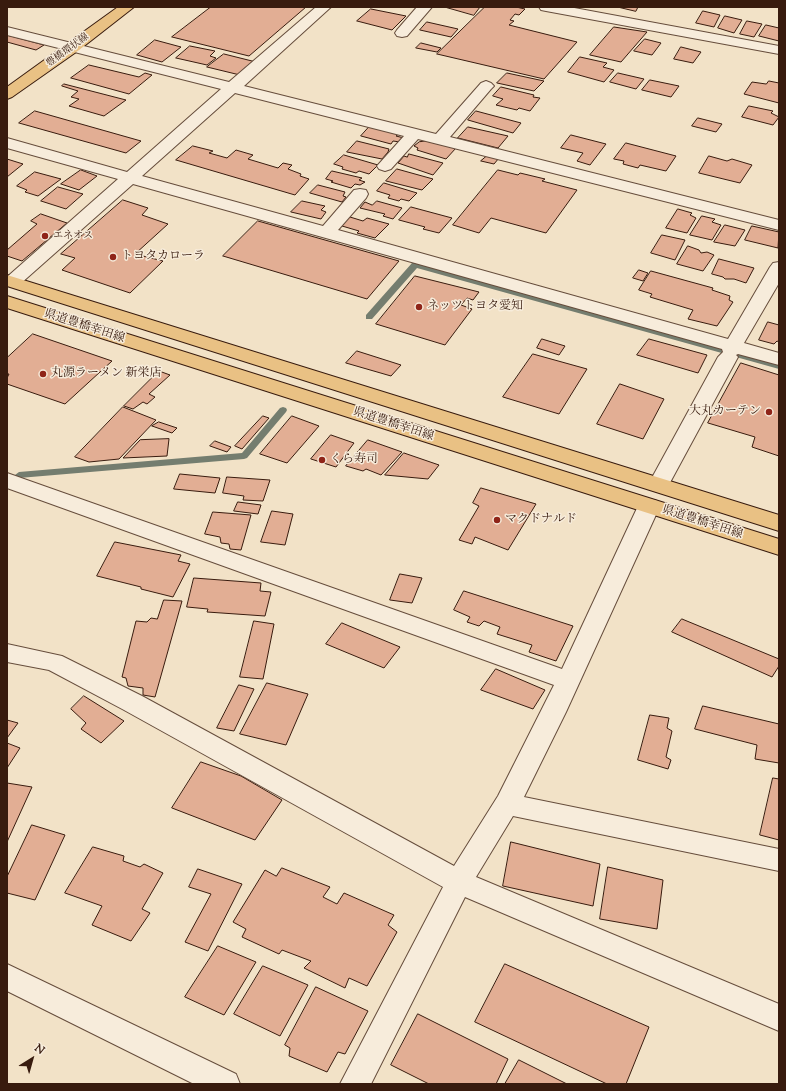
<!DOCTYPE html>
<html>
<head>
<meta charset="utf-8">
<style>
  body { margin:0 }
  #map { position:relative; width:786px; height:1091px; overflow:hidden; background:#f2e2c7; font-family:"Sorts Mill Goudy",serif }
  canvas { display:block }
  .frame { position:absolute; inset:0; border:8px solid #381b0e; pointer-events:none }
  .north { position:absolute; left:12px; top:1039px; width:40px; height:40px; -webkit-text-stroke:3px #f7ecdb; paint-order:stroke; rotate:37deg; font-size:11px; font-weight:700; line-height:16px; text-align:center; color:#381b0e }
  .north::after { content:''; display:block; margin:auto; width:14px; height:18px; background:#381b0e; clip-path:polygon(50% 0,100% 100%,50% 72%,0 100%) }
</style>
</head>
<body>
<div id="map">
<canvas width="786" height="1091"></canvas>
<div class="frame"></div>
<div class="north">N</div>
</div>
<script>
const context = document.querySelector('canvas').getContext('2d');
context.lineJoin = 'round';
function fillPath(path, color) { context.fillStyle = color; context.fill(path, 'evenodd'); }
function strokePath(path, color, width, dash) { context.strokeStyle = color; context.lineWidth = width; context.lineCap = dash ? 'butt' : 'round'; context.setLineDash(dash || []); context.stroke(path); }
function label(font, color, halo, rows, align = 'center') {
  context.font = font + ' "Sorts Mill Goudy","Noto Serif JP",serif'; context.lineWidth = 3; context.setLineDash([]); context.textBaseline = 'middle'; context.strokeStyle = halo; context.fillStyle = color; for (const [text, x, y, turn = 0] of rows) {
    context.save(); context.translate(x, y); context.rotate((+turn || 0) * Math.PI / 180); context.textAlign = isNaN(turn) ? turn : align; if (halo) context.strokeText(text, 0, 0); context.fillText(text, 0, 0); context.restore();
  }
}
fillPath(new Path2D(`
  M 412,263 L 418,263 L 779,364 L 779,369 L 417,268 L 372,319 L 366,319 L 366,315 Z
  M 283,407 L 286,408 L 287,410 L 286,412 L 247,458 L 244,459 L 19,478 L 15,475 L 19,472 L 242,453 L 280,408 Z`), '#747d6f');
const building = new Path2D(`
  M 211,7 L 306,7 L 249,56 L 172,37 Z
  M 445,7 L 480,7 L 474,15 Z
  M 485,7 L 516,7 L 525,9 L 519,15 L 515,14 L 510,20 L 514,21 L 509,25 L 577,42 L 544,79 L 437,54 Z
  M 618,7 L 638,7 L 636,11 Z
  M 371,9 L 406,16 L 392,30 L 357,21 Z
  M 703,11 L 720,15 L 714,27 L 696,23 Z
  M 725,16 L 742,20 L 734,33 L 718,28 Z
  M 747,21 L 762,24 L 754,37 L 740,34 Z
  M 427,22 L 458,29 L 451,37 L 420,30 Z
  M 766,25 L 779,28 L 779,41 L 759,36 Z
  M 614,27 L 647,32 L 621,62 L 590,55 Z
  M 7,35 L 44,45 L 36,50 L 7,42 Z
  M 645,39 L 661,43 L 652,55 L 634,51 Z
  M 155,40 L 181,47 L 162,62 L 137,55 Z
  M 421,43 L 441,48 L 437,52 L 416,48 Z
  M 190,46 L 215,51 L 210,56 L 216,58 L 207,65 L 176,58 Z
  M 681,47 L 701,52 L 693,63 L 674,59 Z
  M 224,54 L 256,62 L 240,75 L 207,67 Z
  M 580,57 L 607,63 L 603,67 L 614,70 L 604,82 L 568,72 Z
  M 89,65 L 139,77 L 145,73 L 152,75 L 129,94 L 71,78 Z
  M 507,73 L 544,81 L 534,91 L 497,83 Z
  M 618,73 L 644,79 L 636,89 L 610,82 Z
  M 650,80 L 679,86 L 671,97 L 642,90 Z
  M 769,81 L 779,83 L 779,103 L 744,94 L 752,82 L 766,84 Z
  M 64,84 L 126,100 L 104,116 L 69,106 L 79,99 L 71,97 L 78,91 L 62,86 Z
  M 501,87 L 534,95 L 533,97 L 540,98 L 530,111 L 519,108 L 517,110 L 496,105 L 503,99 L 493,96 Z
  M 749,106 L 773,111 L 771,113 L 779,117 L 773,125 L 742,117 Z
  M 35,111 L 141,141 L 126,153 L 19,123 Z
  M 476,111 L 521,123 L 513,133 L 468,120 Z
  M 698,118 L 722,124 L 716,132 L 692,126 Z
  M 370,126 L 400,133 L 396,136 L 404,138 L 400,142 L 393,141 L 391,144 L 361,136 Z
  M 468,127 L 508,136 L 498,148 L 458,138 Z
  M 571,135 L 606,144 L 590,165 L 577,161 L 583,153 L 561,148 Z
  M 357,141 L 389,149 L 388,152 L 382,159 L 347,152 Z
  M 426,141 L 456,148 L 446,159 L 417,150 L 418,148 L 414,146 L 419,142 Z
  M 626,143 L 676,156 L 666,171 L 640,165 L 638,168 L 623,164 L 624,161 L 614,159 Z
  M 193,146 L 213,151 L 209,153 L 227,158 L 236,150 L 253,155 L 248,159 L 278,168 L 283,163 L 292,165 L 288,169 L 301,174 L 300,176 L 309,179 L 295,195 L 176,160 Z
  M 409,154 L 443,163 L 433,175 L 398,163 L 404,156 L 407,157 Z
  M 344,155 L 378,165 L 369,174 L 359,171 L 356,173 L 342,169 L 343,167 L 334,164 Z
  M 487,156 L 499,158 L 494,164 L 481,161 Z
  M 709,156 L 727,161 L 732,159 L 752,165 L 740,183 L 699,173 Z
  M 7,159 L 23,164 L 7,177 Z
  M 397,169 L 433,179 L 422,190 L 386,181 Z
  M 81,170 L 97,176 L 79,190 L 61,184 Z
  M 498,170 L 518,175 L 520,173 L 545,179 L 542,181 L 577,190 L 546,233 L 491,218 L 479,233 L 453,225 Z
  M 332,171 L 362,178 L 359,180 L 365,182 L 360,185 L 355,184 L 351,188 L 331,182 L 333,181 L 326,179 Z
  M 35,172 L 61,179 L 38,196 L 25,192 L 27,190 L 17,186 Z
  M 384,183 L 417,193 L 409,201 L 401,199 L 399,201 L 388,198 L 390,195 L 377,191 Z
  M 318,185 L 345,192 L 343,196 L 346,197 L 342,202 L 310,193 Z
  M 58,187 L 83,194 L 66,209 L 41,201 Z
  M 123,200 L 148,208 L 142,215 L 168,224 L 135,254 L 163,261 L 130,293 L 62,270 L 75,258 L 61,254 Z
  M 302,201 L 325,206 L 321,210 L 326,212 L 321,219 L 291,212 Z
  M 377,201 L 402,208 L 393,219 L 383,216 L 385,214 L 360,208 L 365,202 L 372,205 Z
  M 411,207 L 452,218 L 439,233 L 423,229 L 425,227 L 399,220 Z
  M 678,209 L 692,213 L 690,215 L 696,218 L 687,233 L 666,228 Z
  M 41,214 L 67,223 L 22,261 L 7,256 L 7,250 L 37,224 L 31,221 Z
  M 702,216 L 715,219 L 712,222 L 721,225 L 712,240 L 690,235 Z
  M 350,217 L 363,221 L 367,218 L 389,224 L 375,238 L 357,233 L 359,231 L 342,226 Z
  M 258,221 L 399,261 L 367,299 L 223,256 Z
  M 725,225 L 745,230 L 735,246 L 714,242 Z
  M 752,226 L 779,232 L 778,248 L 745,240 Z
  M 662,235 L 685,240 L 675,260 L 651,253 Z
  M 688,246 L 699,250 L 701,253 L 707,252 L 714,255 L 703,271 L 677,264 Z
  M 719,259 L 754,268 L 746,283 L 734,279 L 725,279 L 723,277 L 712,274 Z
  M 639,270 L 648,273 L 643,281 L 633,278 Z
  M 651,271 L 713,288 L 712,290 L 730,296 L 729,300 L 733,302 L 717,326 L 688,319 L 693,310 L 650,297 L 652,294 L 639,290 Z
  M 415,276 L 479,292 L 473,300 L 467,298 L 461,305 L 472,309 L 445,345 L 376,324 Z
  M 768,322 L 779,325 L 779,342 L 777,341 L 774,344 L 759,340 Z
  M 33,334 L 112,361 L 65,404 L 7,384 L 7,378 L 9,374 L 7,374 L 7,358 Z
  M 542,339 L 565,346 L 559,355 L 537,348 Z
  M 649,339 L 707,355 L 698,373 L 637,355 Z
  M 357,351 L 401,365 L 391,376 L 346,363 Z
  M 533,354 L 587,369 L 559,414 L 503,397 Z
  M 741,363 L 779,375 L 779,456 L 752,447 L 755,437 L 708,423 Z
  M 159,371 L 170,375 L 149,394 L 155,397 L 147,404 L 143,402 L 133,409 L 124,406 Z
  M 620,384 L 664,399 L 643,439 L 597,424 Z
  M 123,407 L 156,420 L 119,459 L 89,462 L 75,457 Z
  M 263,416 L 269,418 L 242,449 L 235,446 Z
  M 292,416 L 319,426 L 287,463 L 260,454 Z
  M 159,422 L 177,428 L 172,433 L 152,426 Z
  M 331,435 L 354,443 L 336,467 L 311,459 Z
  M 169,439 L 167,456 L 123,458 L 140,440 Z
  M 368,440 L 402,452 L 381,475 L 366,469 L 363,471 L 346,466 Z
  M 215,441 L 231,447 L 227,452 L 210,446 Z
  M 404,453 L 439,465 L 428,479 L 385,475 Z
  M 180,474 L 220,478 L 215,493 L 174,489 Z
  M 227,477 L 270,480 L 263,501 L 243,500 L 244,496 L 223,493 Z
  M 481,488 L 536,504 L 508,550 L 475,537 L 472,544 L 459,540 L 479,506 L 473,503 Z
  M 238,502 L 261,505 L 258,514 L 234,511 Z
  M 272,511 L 293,514 L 285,545 L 261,542 Z
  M 213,512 L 251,515 L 241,550 L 230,549 L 229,544 L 221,543 L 220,537 L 205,534 Z
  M 115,542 L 181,555 L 178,561 L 190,564 L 173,597 L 141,589 L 141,587 L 97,576 Z
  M 400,574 L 422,578 L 412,603 L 390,600 Z
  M 194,578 L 261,583 L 260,591 L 271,592 L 265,616 L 207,612 L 208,609 L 187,607 Z
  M 464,591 L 573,626 L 556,661 L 529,652 L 532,645 L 497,634 L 500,627 L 484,621 L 479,626 L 467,622 L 470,617 L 454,610 Z
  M 164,600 L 182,601 L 155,697 L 143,695 L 143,688 L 128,686 L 126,678 L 122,677 L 136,621 L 147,622 L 151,618 L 157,619 Z
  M 682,619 L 779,659 L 779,666 L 772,677 L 672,632 Z
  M 254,621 L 274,624 L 263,679 L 240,677 Z
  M 342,623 L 400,647 L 384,668 L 326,644 Z
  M 496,669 L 545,690 L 533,709 L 481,690 Z
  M 267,683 L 308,694 L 286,745 L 240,734 Z
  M 239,685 L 254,689 L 234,731 L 217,728 Z
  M 84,696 L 124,721 L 101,743 L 81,729 L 86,723 L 71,709 Z
  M 703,706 L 779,724 L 779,763 L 755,759 L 757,745 L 695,729 Z
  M 650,715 L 669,718 L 667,728 L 672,731 L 666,757 L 671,760 L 668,769 L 638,760 Z
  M 7,720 L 18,723 L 7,738 Z
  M 7,743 L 20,748 L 7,768 Z
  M 201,762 L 241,776 L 282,800 L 255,840 L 172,808 Z
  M 773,778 L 779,779 L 779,840 L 760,835 Z
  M 7,783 L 32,787 L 7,842 Z
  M 32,825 L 65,835 L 35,900 L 7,893 L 7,877 Z
  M 511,842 L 600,864 L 593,906 L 503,886 Z
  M 93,847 L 124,856 L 123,861 L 140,867 L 144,864 L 163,873 L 142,909 L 150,913 L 131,941 L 92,925 L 102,906 L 65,893 Z
  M 608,867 L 663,880 L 657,929 L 600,919 Z
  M 282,868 L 330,887 L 323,897 L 337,904 L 344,893 L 394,915 L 388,925 L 397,932 L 367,986 L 349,978 L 345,988 L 304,968 L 311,961 L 282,950 L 279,954 L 242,937 L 246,929 L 233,922 L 265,870 L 276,876 Z
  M 198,869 L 242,884 L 208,951 L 185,942 L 211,894 L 189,887 Z
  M 218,946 L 256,962 L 224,1015 L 185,997 Z
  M 505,964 L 649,1027 L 626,1084 L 607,1084 L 475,1022 Z
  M 263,966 L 308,985 L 280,1036 L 234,1014 Z
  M 316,987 L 368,1011 L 345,1054 L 338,1052 L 327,1072 L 289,1056 L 290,1048 L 285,1045 Z
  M 418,1014 L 508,1059 L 496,1084 L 429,1084 L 391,1065 Z
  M 519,1060 L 567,1084 L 505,1084 Z`);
fillPath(building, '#e2ae94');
strokePath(building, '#381b0e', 1);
const minor = new Path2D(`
  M 316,7 L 331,7 L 244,86 L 436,134 L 481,83 L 486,81 L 491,83 L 494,86 L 491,89 L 450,137 L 779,220 L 779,230 L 418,139 L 391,169 L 385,171 L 379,169 L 377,166 L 404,136 L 235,93 L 142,176 L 323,226 L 354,190 L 360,189 L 366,190 L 368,194 L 366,198 L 338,230 L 728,339 L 770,267 L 773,263 L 779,262 L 779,283 L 744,343 L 779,353 L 779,365 L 738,354 L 736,355 L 738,357 L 666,490 L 659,492 L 652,490 L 648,485 L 718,357 L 723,352 L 722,349 L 133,184 L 19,285 L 13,286 L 7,285 L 7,277 L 118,179 L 7,148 L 7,138 L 127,172 L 221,89 L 7,35 L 7,27 L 229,82 Z
  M 417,7 L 432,7 L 407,36 L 402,37 L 397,36 L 395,33 L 397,30 Z
  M 539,7 L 569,7 L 779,46 L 779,54 L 546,11 L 541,10 Z
  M 7,473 L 562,669 L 638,506 L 641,501 L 649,499 L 657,501 L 660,506 L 566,712 L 524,797 L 779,849 L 779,871 L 513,816 L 476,877 L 779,1004 L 779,1031 L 465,897 L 371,1084 L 340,1084 L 443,887 L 124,710 L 49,670 L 7,662 L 7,644 L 62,656 L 142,696 L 454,866 L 498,796 L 554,685 L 7,488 Z
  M 7,964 L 236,1074 L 240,1084 L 194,1084 L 7,991 Z`);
const major = new Path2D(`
  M 118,7 L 134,7 L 79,50 L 12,97 L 7,99 L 7,87 Z
  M 7,275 L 779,515 L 779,531 L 7,286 Z
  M 7,296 L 779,539 L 779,555 L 7,308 Z`);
strokePath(minor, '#664d3c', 2);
strokePath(major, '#381b0e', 2);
fillPath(minor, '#f7ecdb');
fillPath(major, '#e9c184');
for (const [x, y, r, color] of [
  [45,236,4,"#8f2418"],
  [113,257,4,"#8f2418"],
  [419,307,4,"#8f2418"],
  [43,374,4,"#8f2418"],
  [769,412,4,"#8f2418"],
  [322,460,4,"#8f2418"],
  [497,520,4,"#8f2418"]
]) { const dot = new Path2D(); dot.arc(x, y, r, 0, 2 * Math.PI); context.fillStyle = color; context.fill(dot); strokePath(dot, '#f7ecdb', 1.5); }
label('10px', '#381b0e', '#f7ecdb', [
  ["豊橋環状線",68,51,-36]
]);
label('10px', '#381b0e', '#f7ecdb', [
  ["エネオス",53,236]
], 'left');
label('12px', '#381b0e', '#f7ecdb', [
  ["トヨタカローラ",121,257],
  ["ネッツトヨタ愛知",427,307],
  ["丸源ラーメン 新栄店",51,374],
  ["大丸カーテン",761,412,"right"],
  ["くら寿司",330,460],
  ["マクドナルド",505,520]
], 'left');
label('12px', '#381b0e', '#f7ecdb', [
  ["県道豊橋幸田線",84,327,18],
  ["県道豊橋幸田線",393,425,18],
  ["県道豊橋幸田線",702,523,18]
]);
</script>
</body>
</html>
